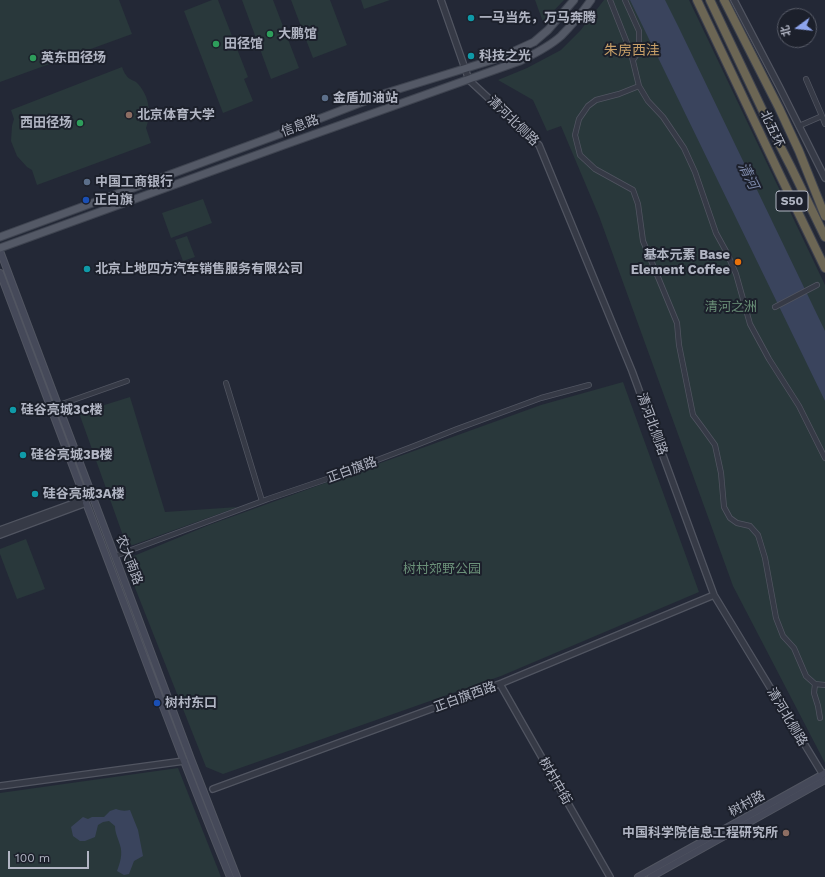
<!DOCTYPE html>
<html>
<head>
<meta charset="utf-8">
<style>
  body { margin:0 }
  #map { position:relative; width:825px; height:877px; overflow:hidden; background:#232836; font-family:"Work Sans","Noto Sans SC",sans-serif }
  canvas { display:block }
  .north { position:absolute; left:777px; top:8px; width:40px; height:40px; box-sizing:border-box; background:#1c202b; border:1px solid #585c68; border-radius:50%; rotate:255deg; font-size:11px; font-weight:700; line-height:16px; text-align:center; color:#b1b5c3 }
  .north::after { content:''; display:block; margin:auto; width:14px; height:18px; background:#8da4ec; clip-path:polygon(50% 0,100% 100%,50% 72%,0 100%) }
  .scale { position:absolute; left:8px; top:851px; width:81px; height:18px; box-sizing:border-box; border:2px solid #b1b5c3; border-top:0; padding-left:5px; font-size:12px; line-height:14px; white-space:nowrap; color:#b1b5c3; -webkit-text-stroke:3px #1c202b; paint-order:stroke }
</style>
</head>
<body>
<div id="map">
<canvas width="825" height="877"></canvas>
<div class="north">北</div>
<div class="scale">100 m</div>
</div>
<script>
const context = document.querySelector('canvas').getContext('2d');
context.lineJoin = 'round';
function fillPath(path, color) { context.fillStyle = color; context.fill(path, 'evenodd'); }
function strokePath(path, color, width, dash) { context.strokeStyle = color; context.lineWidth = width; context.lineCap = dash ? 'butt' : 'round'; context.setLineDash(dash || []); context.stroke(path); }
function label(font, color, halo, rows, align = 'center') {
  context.font = font + ' "Work Sans","Noto Sans SC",sans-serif'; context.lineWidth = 4; context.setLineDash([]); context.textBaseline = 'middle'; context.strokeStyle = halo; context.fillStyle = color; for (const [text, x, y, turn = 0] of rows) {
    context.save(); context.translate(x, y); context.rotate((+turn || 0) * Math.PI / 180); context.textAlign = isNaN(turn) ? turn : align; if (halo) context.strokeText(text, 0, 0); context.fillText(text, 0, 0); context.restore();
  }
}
fillPath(new Path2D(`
  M 0,0 L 119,0 L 132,34 L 0,82 Z
  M 212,0 L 218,0 L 248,77 L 244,79 L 253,101 L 223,113 L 184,11 Z
  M 242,0 L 273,0 L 299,68 L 271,79 Z
  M 291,0 L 330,0 L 347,45 L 313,58 Z
  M 361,0 L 390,0 L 364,9 Z
  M 535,0 L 564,0 L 543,22 Z
  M 604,0 L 689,0 L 825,285 L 825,763 L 733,586 L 599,216 L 561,126 L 547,131 L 533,100 L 498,80 L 527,68 L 561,50 L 580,31 Z
  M 122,67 C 123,69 124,73 126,75 C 128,79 133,80 136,82 C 149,94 152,113 146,128 L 151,143 L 37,185 L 32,170 L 27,167 L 17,156 L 11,141 L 12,126 L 14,119 L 11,110 Z
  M 203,199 L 212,223 L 171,238 L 162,213 Z
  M 187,236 L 195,257 L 183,261 L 175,240 Z
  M 623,382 L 699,592 L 501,676 L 223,774 L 206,767 L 124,560 L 209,525 L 541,405 Z
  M 130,397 L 165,512 L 238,507 L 133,545 L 126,544 L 79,413 Z
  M 26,539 L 45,589 L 17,599 L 0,554 L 0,549 Z
  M 178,768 L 221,877 L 0,877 L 0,793 Z`), '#29383b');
fillPath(new Path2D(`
  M 630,0 L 665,0 L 679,28 L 825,331 L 825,401 Z
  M 116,809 C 121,811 125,811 130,810 L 138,830 L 143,856 L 134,861 L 129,874 L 124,875 L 117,871 C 120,863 123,854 120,845 C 118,838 115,833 115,826 L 109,821 L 103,822 L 98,825 L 95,837 L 85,841 L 80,841 L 73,836 L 71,827 L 83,817 L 88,819 L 92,817 L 104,817 L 110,811 Z`), '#3a445d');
const minor = new Path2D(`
  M 610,0 L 631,53 L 639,86 L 648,101 L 663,117 L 684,148 L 695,172 L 716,233 L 727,253 L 736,274 L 750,324 L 769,359 L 799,406 L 825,458
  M 625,0 L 639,31 L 639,51 L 633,60
  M 806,79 L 822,116
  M 639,86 L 619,94 L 596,100 L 588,106 L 579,119 L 575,135 L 580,155 L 595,169 L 633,190 L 638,204 L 643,241 L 677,323 L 679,345 L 693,415 L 702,427 L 715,445 L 721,473 L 724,507 L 730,518 L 737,523 L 750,526 L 758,535 L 765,558 L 776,618 L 783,636 L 794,648 L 806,676 L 815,684
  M 799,126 L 822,116 L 825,124
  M 775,307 L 817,285
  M 226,383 L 262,501
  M 59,405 L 127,381
  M 115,556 L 268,499 L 330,478 L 414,446 L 457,429 L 541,398 L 589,385
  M 820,718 L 818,706 L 814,693 L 815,684 L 825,685`);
const tertiary = new Path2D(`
  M 441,0 L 469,80 L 539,145 L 632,371 L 714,595 L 825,778
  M 734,0 L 780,88 L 825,178
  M 0,530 L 85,499 L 86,503 L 0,535
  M 500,684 L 610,877
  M 0,786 L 184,761
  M 213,789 L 502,683 L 714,595`);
const secondary = new Path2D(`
  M 0,251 L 115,556 L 191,759 L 237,877
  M 0,273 L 85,499
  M 86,503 C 134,628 179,754 230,877
  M 638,877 L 825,773
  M 651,877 L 825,780`);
const primary = new Path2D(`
  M 0,237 L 280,134 L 386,93 L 499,58 L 534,42 L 548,30 L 574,0
  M 0,248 L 284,145 L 520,61 C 534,54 549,47 561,36 C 572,25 582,13 591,0`);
const motorway = new Path2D(`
  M 697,0 L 779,173 L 825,268
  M 710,0 L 771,128 L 791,167 L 825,237
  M 724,0 L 779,108 L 799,151 L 825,216`);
strokePath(minor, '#515561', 6);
strokePath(tertiary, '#515561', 8);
strokePath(secondary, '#515561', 8);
strokePath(primary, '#3f4450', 9);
strokePath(motorway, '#3e424e', 10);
strokePath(minor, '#363a46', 4.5);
strokePath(tertiary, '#363a46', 5.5);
strokePath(secondary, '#454959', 6);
strokePath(primary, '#545966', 7);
strokePath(motorway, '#6c6654', 8);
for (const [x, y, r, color] of [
  [471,18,4,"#0f9aa8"],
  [270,34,4,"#2e9e5b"],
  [216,44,4,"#2e9e5b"],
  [471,56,4,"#0f9aa8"],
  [33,58,4,"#2e9e5b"],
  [325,98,4,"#5c6f8a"],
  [129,115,4,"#8d6e63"],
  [80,123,4,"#2e9e5b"],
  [87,182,4,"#5c6f8a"],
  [86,200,4,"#1a4fb4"],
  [738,262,4,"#e8710a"],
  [87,269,4,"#0f9aa8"],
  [13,410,4,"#0f9aa8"],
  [23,455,4,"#0f9aa8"],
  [35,494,4,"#0f9aa8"],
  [157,703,4,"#1a4fb4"],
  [786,833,4,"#8d6e63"]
]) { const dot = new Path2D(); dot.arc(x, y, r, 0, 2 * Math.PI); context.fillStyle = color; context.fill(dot); strokePath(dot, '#1c202b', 1.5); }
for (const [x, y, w] of [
  [792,201,32]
]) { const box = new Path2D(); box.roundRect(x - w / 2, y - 10, w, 20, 3); context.fillStyle = '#1c202b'; context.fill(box); strokePath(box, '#b1b5c3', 1); }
label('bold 12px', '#b1b5c3', null, [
  ["S50",792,201]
]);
label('bold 13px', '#b1b5c3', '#1c202b', [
  ["一马当先，万马奔腾",479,18],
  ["大鹏馆",278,34],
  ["田径馆",224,44],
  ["科技之光",479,56],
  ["英东田径场",41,58],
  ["金盾加油站",333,98],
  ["北京体育大学",137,115],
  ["西田径场",72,123,"right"],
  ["中国工商银行",95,182],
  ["正白旗",94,200],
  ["基本元素 Base",730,255,"right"],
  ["Element Coffee",730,270,"right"],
  ["北京上地四方汽车销售服务有限公司",95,269],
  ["硅谷亮城3C楼",21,410],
  ["硅谷亮城3B楼",31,455],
  ["硅谷亮城3A楼",43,494],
  ["树村东口",165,703],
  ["中国科学院信息工程研究所",778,833,"right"]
], 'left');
label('13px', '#b1b5c3', '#1c202b', [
  ["清河北侧路",513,121,44],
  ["信息路",300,126,-20],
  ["北五环",772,129,65],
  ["清河北侧路",652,424,70],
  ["正白旗路",352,470,-20],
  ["农大南路",129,560,69],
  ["正白旗西路",465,697,-20],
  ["清河北侧路",787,717,59],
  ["树村中街",555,781,60],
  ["树村路",747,804,-29]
]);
label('13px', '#6b9179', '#1c202b', [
  ["清河之洲",731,307],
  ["树村郊野公园",442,569]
]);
label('14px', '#c79f68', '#1c202b', [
  ["朱房西洼",632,51]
]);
label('italic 14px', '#7c88a8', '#1c202b', [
  ["清河",748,176,64]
]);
</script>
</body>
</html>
